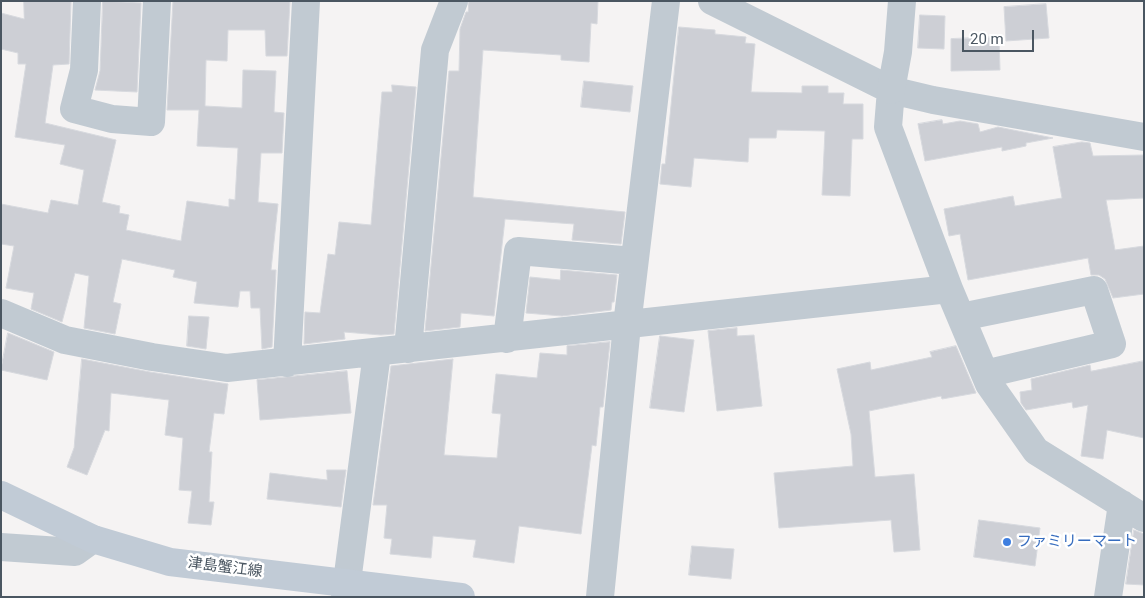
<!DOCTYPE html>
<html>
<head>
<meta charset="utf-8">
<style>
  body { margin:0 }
  #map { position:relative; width:1145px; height:598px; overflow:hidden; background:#f5f3f3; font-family:Roboto,sans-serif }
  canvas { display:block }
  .frame { position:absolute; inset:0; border:2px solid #4a5661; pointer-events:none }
  .scale { position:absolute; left:962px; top:30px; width:72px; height:22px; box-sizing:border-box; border:2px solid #4a5661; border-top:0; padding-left:6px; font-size:15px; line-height:18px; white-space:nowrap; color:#4a5661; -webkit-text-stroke:4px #fff; paint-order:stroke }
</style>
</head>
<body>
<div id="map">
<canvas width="1145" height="598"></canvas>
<div class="frame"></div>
<div class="scale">20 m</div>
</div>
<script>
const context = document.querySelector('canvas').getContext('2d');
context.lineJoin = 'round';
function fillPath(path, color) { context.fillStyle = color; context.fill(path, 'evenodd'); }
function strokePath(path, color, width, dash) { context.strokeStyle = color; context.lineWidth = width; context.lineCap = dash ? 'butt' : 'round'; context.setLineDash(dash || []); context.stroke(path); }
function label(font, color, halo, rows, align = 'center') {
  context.font = font + ' Roboto,"Noto Sans JP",sans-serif'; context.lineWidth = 5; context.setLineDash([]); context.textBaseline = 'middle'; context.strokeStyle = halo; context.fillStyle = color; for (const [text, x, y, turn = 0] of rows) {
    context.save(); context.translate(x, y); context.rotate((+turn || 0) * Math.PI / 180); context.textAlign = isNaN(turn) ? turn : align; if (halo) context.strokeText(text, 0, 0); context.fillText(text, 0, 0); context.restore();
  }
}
const building = new Path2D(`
  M 24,1 L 71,1 L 69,64 L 53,65 L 45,123 L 116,140 L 102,202 L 120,206 L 119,213 L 129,215 L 126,230 L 181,241 L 187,201 L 229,207 L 229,199 L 235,200 L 238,148 L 197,146 L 199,110 L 167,110 L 173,1 L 290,1 L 287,56 L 266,56 L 265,30 L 228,30 L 227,61 L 206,60 L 205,106 L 242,108 L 243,70 L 276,71 L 274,112 L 284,113 L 282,153 L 261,153 L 258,202 L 278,204 L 271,270 L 276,270 L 272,347 L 262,349 L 260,308 L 251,308 L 250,291 L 240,291 L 238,307 L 194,303 L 197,282 L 173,277 L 175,270 L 122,259 L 113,302 L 121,304 L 115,334 L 84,328 L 89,276 L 75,273 L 62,322 L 31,309 L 34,293 L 6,288 L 14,246 L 1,244 L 1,204 L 48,213 L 51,200 L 78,205 L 84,170 L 60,164 L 65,145 L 15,137 L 26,64 L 18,64 L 18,53 L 1,49 L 1,13 L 24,19 Z
  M 103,1 L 141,3 L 137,92 L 95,90 L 100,71 Z
  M 469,1 L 598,1 L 597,24 L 591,23 L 589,62 L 561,60 L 561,55 L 483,50 L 473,197 L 625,212 L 621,244 L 572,240 L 574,224 L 505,219 L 494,316 L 461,313 L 460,327 L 425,331 L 449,71 L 459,71 L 460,29 L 466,12 L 468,12 Z
  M 1046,4 L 1049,38 L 1006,41 L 1004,7 Z
  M 920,15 L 945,16 L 944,49 L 918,48 Z
  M 679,27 L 715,30 L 715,34 L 746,37 L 745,43 L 755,44 L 751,92 L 802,93 L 802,86 L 828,86 L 828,93 L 844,93 L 843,104 L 863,104 L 863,139 L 852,139 L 850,196 L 822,195 L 825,131 L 777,130 L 776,138 L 749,138 L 748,162 L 694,158 L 691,187 L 660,184 L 662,164 L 665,164 Z
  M 999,37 L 1000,70 L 951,71 L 951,39 Z
  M 584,81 L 633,86 L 630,112 L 581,107 Z
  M 392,85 L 416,87 L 394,334 L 381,335 L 344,332 L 345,339 L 304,344 L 305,312 L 320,313 L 328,254 L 335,255 L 339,222 L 371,225 L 382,92 L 392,92 Z
  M 942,120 L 943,124 L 960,121 L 978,124 L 980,132 L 998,127 L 1053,138 L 1026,143 L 1026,146 L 1002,151 L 1002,147 L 925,161 L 918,124 Z
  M 1082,142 L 1090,143 L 1093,156 L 1144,155 L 1144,198 L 1106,200 L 1115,250 L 1144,246 L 1144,294 L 1113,298 L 1105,279 L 1099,275 L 1091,275 L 1088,258 L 968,280 L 960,234 L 949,236 L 944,209 L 1013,196 L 1015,206 L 1062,198 L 1053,147 Z
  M 561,270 L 617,275 L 614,302 L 612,302 L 611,310 L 562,316 L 526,313 L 530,277 L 560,280 Z
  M 189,316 L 209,317 L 206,349 L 187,346 Z
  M 737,328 L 737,336 L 754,335 L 762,406 L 717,411 L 708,331 Z
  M 8,333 L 54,352 L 47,380 L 1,370 Z
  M 660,336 L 694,340 L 684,412 L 650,408 Z
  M 610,342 L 603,407 L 600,407 L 596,446 L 592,445 L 581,534 L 519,526 L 514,563 L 473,557 L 476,540 L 433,536 L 431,558 L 390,554 L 392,539 L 384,538 L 387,505 L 373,505 L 391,366 L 453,359 L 444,455 L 497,458 L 501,414 L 492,413 L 496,374 L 537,378 L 540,353 L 567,355 L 567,346 Z
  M 956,346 L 976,393 L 942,399 L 941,396 L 869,411 L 875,477 L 914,474 L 920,550 L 894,552 L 891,520 L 779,528 L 774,473 L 853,466 L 851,434 L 837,369 L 870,362 L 871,370 L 932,357 L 930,352 Z
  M 82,359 L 150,372 L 228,384 L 224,414 L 214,413 L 209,452 L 212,452 L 209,502 L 214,502 L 211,525 L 188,523 L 192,491 L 179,490 L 183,438 L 165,435 L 169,400 L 111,393 L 109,431 L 105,430 L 87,475 L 67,467 L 74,448 Z
  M 1144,361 L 1144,438 L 1107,430 L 1103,459 L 1081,456 L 1088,405 L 1073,408 L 1072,402 L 1026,410 L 1021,403 L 1020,392 L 1032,390 L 1031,379 L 1090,365 L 1091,371 Z
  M 347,371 L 351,413 L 260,420 L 257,380 Z
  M 327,470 L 346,470 L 341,507 L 267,499 L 270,473 L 327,480 Z
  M 979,520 L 1040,528 L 1035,566 L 974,557 Z
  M 1134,530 L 1144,534 L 1144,585 L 1126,584 Z
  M 692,546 L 734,549 L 731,579 L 689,575 Z`);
fillPath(building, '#cdcfd5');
strokePath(building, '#d7d9de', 1);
strokePath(new Path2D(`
  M 87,1 L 84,70 L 74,109 L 112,119 L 151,122 L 157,1
  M 712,1 L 891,90 L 933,100 L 1144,137
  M 891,90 L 888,127 L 949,289 L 989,384 L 1036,451 L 1144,518
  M 1,313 L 65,340 L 152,357 L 227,368 L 949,289
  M 961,317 L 1094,290 L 1112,344 L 985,374
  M 507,339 L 518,251 L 634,261
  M 408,349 L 435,50 L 454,1
  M 287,363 L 306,1
  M 1,547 L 75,552 L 93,539
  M 345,597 L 377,353
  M 600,597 L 627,325 L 666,1
  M 1108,597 L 1122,504`), '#c1cad2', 28);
strokePath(new Path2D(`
  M 891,90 L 898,52 L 902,1`), '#c1cad2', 28);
strokePath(new Path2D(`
  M 1,495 L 93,539 L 170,562 L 461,597`), '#c1cbd6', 28);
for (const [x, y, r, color] of [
  [1007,542,5,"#3f7fe0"]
]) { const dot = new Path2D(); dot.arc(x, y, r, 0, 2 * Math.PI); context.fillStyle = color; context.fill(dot); strokePath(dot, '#fff', 2); }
label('15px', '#366cbe', '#fff', [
  ["ファミリーマート",1017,542]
], 'left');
label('15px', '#4a5661', '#fff', [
  ["津島蟹江線",225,568,7]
]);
</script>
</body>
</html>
